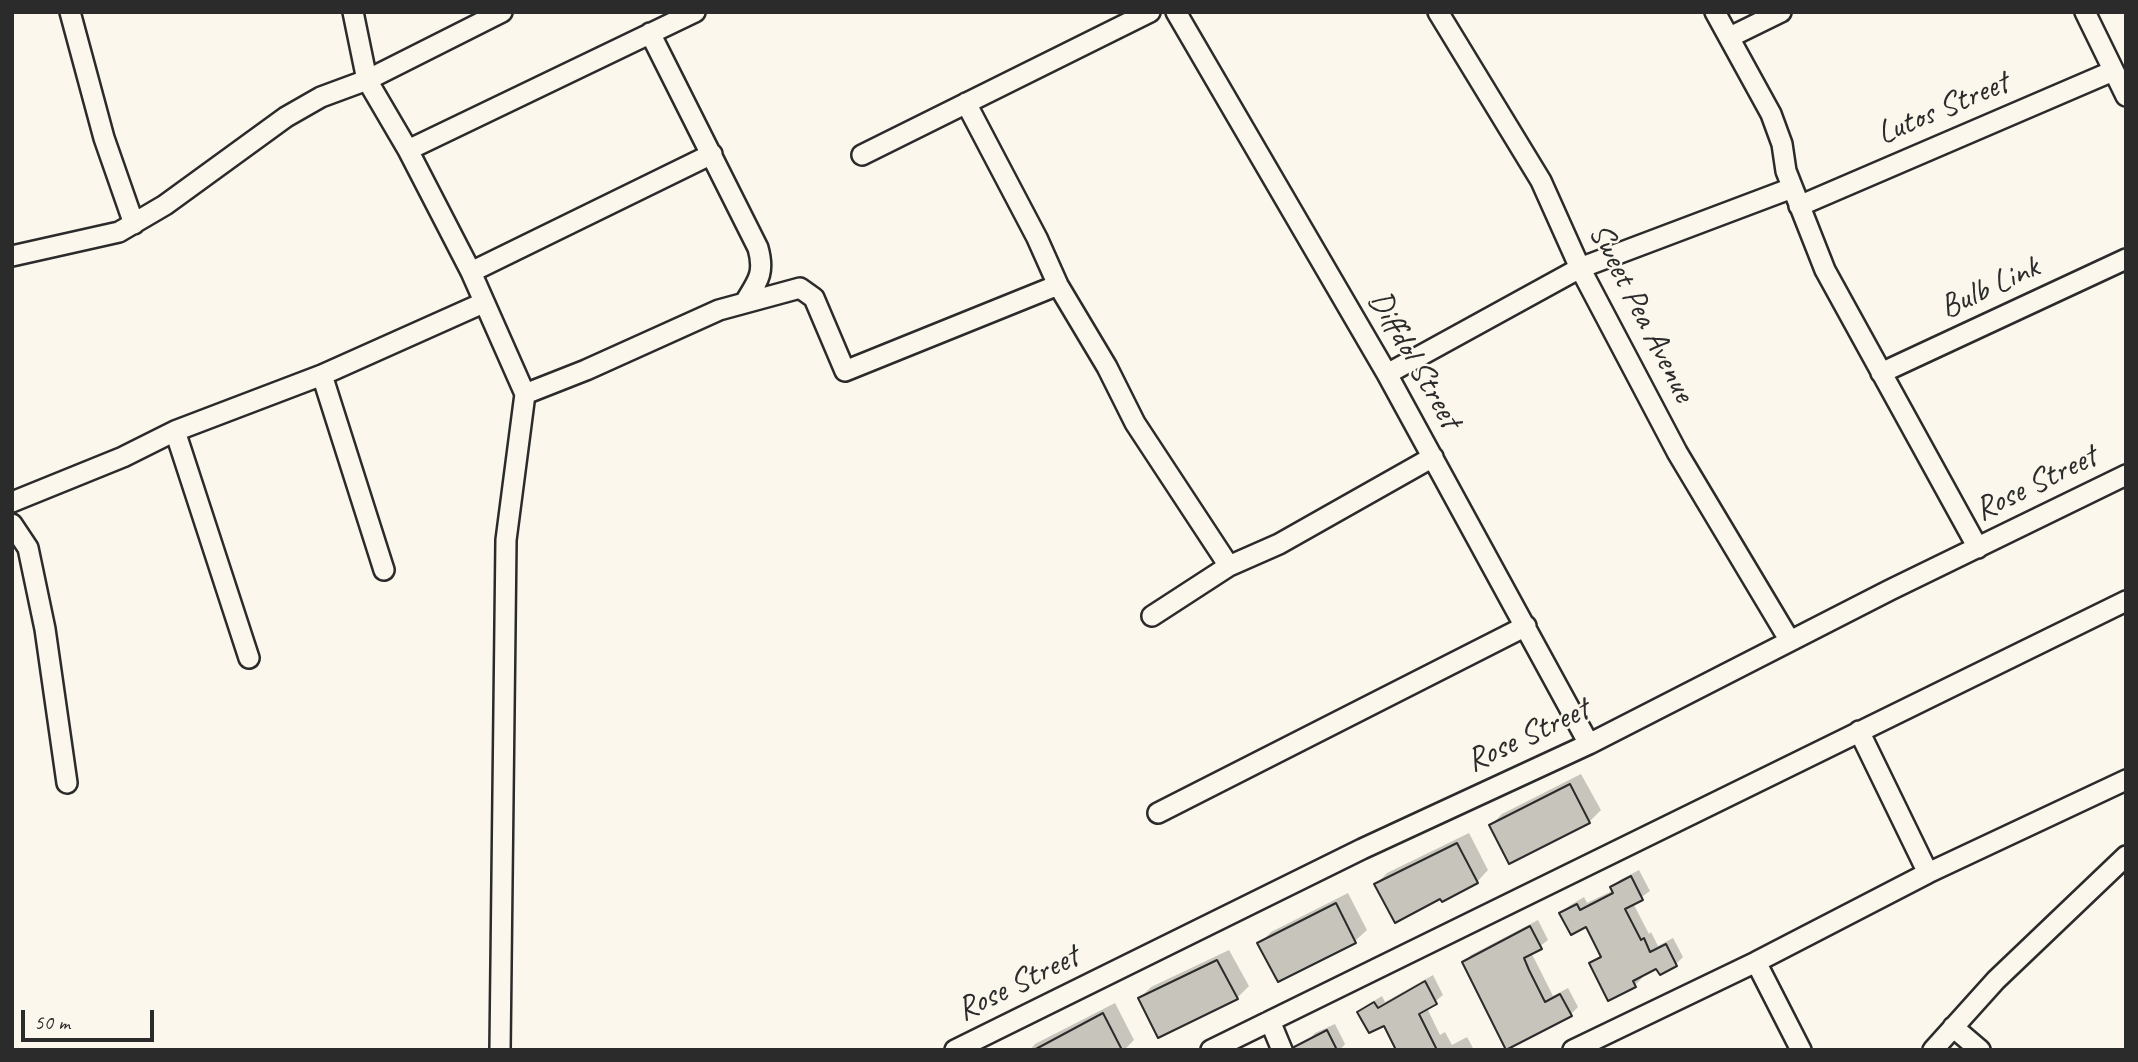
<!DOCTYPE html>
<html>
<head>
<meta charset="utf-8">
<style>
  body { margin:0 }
  #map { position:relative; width:2138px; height:1062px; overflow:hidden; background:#fbf7ec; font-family:Caveat,sans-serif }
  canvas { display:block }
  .frame { position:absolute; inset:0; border:14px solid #2b2b2b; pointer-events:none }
  .scale { position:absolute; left:21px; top:1010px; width:133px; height:32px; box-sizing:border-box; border:4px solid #2b2b2b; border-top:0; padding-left:9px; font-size:21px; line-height:24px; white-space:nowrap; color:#2b2b2b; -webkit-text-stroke:5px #fbf7ec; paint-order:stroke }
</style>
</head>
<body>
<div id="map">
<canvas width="2138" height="1062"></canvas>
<div class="frame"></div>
<div class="scale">50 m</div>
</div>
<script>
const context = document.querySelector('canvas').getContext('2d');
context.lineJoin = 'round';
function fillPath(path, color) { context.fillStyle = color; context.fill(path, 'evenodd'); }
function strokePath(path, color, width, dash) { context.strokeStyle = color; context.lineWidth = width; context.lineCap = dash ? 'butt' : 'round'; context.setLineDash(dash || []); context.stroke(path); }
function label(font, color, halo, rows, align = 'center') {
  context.font = font + ' Caveat,sans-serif'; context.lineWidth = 5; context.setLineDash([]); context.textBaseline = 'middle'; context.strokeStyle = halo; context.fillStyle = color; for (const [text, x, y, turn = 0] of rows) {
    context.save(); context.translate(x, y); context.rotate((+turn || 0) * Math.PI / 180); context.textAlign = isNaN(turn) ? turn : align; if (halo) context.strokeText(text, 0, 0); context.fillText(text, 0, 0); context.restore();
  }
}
fillPath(new Path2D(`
  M 1581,774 L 1601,810 L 1589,822 L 1491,825 L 1502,814 Z
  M 1469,833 L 1488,870 L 1477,882 L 1376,884 L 1387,873 Z
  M 1639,870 L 1650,891 L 1633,903 L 1649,934 L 1651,932 L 1658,946 L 1673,938 L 1683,957 L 1676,964 L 1657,967 L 1641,975 L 1642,978 L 1635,985 L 1591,963 L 1602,954 L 1587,924 L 1561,913 L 1569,906 L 1584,897 L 1587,903 L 1614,890 L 1612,887 L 1620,880 Z
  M 1348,893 L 1367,930 L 1355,941 L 1279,980 L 1260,943 L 1271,932 Z
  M 1538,920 L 1548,940 L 1531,953 L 1536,962 L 1553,996 L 1568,988 L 1578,1007 L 1571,1014 L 1506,1048 L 1464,962 L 1471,955 Z
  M 1229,950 L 1249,986 L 1237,998 L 1140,998 L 1151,987 Z
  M 1433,975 L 1443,995 L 1427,1008 L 1440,1035 L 1445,1032 L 1452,1045 L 1467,1037 L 1474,1050 L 1401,1050 L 1384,1023 L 1359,1012 L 1367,1005 L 1382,996 L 1385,1002 Z
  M 1115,1003 L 1134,1040 L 1124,1050 L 1030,1050 L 1035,1044 Z
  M 1335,1024 L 1345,1044 L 1340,1050 L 1304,1050 L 1308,1041 L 1315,1033 Z`), '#0003');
const building = new Path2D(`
  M 1570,784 L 1590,823 L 1509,864 L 1489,825 Z
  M 1457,843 L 1478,883 L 1442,902 L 1440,899 L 1395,923 L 1374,884 Z
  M 1631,876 L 1643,900 L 1625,909 L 1641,940 L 1644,938 L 1650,952 L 1666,944 L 1677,966 L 1660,975 L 1656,969 L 1633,981 L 1636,987 L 1608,1001 L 1589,963 L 1601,957 L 1586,927 L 1571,935 L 1559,913 L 1577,904 L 1580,910 L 1613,893 L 1610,887 Z
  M 1336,903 L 1356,943 L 1278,982 L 1257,943 Z
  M 1530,926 L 1542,949 L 1524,958 L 1529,970 L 1545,1002 L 1560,994 L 1572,1016 L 1506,1050 L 1462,962 Z
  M 1217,960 L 1238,999 L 1158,1038 L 1138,998 Z
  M 1425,981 L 1437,1004 L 1419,1014 L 1437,1050 L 1396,1050 L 1384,1026 L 1369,1033 L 1357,1012 L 1374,1002 L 1378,1008 Z
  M 1103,1013 L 1122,1050 L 1034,1050 Z
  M 1327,1030 L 1337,1050 L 1294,1050 L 1294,1047 Z`);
fillPath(building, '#c7c4bc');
strokePath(building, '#2b2b2b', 2);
const minor = new Path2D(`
  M 70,12 L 104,138 L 134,224
  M 353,12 L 367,80 L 408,150 L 471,272 L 525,394 L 506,540 L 500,1050
  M 1176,12 L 1387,374 L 1589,744
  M 1438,12 L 1541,181 L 1580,268 L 1677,452 L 1790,641
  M 1715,12 L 1771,114 L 1782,144 L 1786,171 L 1825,270 L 1978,548
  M 2085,12 L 2126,96
  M 650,33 L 758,248 C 765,273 758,281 745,302
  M 1730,37 L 1781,12
  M 966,103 L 1037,238 L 1058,285 L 1107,367 L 1135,423 L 1229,566
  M 408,150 L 695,12
  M 862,155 L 1150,12
  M 1799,206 L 2113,71
  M 12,256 L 119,232 L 165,205 L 286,117 L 321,97 L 367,80 L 502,12
  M 471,272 L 712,154
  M 1881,373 L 2126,259
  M 1387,374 L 1580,268 L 1792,188
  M 322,375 L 384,570
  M 525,394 L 586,370 L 719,310 L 800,288 L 814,298 L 845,371 L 1058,285
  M 175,431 L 249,658
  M 12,502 L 123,457 L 175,431 L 322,375 L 483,303
  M 12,524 L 28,548 L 45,629 L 67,783
  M 1152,616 L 1229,566 L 1279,544 L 1433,457
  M 1859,731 L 1928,873
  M 1158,813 L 1526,626
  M 1756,962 L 1801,1050
  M 1270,1021 L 1282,1050
  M 1953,1027 L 1980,1050
  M 955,1050 L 1362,849 L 1589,744 L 1890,590 L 2126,475
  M 1211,1050 L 2126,601
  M 1573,1050 L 1756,962 L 1928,873 L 2126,780
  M 1933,1050 L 1996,980 L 2126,856`);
strokePath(minor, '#2b2b2b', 24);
strokePath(minor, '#fbf7ec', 19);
label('33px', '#2b2b2b', '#fbf7ec', [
  ["Lutos Street",1943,109,-23],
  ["Bulb Link",1990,288,-25],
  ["Sweet Pea Avenue",1641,313,63],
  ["Diffdol Street",1414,360,60],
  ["Rose Street",2036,484,-26],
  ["Rose Street",1528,736,-25],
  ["Rose Street",1018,984,-26]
]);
</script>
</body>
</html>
